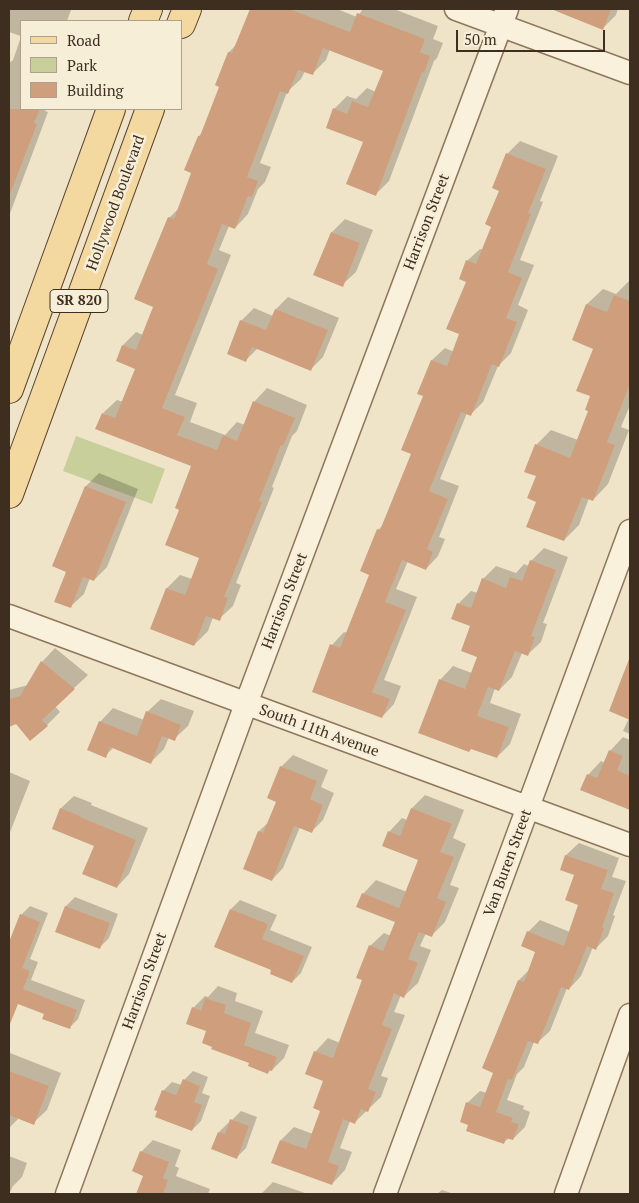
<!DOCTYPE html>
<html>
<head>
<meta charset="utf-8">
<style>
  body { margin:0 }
  #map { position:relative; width:639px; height:1203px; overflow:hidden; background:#f0e4c8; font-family:"PT Serif",serif }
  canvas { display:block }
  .frame { position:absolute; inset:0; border:10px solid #3d2e20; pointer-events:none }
  .legend { position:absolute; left:20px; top:20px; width:162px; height:90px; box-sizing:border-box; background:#f7eed8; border:1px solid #ada18e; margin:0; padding:6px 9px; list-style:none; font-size:15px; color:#3d2e20 }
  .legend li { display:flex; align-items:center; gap:10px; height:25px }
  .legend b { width:25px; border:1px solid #ada18e }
  .scale { position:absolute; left:456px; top:30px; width:149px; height:22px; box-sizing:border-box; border:2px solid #3d2e20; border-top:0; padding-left:6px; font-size:15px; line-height:18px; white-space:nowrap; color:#3d2e20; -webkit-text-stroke:4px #f7eed8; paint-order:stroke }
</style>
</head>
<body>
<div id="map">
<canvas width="639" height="1203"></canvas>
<div class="frame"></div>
<ul class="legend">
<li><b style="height:6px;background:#f3d9a0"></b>Road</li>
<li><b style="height:14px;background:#c9cf9b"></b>Park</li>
<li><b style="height:14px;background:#cf9f7d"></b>Building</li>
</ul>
<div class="scale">50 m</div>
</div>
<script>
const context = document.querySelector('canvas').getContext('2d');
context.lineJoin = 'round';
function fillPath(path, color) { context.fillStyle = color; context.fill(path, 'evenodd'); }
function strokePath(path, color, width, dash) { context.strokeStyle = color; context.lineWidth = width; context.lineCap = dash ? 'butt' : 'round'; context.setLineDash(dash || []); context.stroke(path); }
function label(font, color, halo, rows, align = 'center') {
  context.font = font + ' "PT Serif",serif'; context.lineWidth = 5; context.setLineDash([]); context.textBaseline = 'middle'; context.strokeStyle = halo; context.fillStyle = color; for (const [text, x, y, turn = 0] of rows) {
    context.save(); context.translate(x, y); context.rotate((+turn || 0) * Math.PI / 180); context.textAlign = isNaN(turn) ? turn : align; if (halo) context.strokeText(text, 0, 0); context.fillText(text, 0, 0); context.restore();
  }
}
fillPath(new Path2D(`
  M 76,436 L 165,469 L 152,504 L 63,471 Z`), '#c9cf9b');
fillPath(new Path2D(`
  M 9,9 L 68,9 L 71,10 L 67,21 L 21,21 L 21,36 L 9,32 Z
  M 251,9 L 337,9 L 357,17 L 363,9 L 394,9 L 438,26 L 433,39 L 443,43 L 437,58 L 434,61 L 389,181 L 376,194 L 364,141 L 334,109 L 347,96 L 356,99 L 367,88 L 376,92 L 384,70 L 330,49 L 326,60 L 312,74 L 305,71 L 301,79 L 287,92 L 260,163 L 271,167 L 265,182 L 258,189 L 248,214 L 235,228 L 229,226 L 219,250 L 231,255 L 175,395 L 197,403 L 190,422 L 225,435 L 237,422 L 245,425 L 254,402 L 267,388 L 307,405 L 297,431 L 292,436 L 272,487 L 274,488 L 236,583 L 241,585 L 233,606 L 219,619 L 213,617 L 208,631 L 194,645 L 152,628 L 167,588 L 180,575 L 192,579 L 200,558 L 181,509 L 193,466 L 103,413 L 117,400 L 123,402 L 136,368 L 123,345 L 136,332 L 143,335 L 155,306 L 169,218 L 180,207 L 193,172 L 199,136 L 202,133 L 220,86 L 229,52 L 237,44 Z
  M 566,9 L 618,9 L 616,15 L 602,29 L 564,14 Z
  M 21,37 L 21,109 L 46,109 L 45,111 L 48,112 L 9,216 L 9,63 L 13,60 Z
  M 520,141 L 558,156 L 540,201 L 543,202 L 520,260 L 534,265 L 518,305 L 528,310 L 511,353 L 498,366 L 483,402 L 471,414 L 467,413 L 440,479 L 459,486 L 439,537 L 445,539 L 438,556 L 426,569 L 408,561 L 396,589 L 417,597 L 384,680 L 401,686 L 394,704 L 382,717 L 332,645 L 344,632 L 347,633 L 371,574 L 378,530 L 384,524 L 413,453 L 432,360 L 445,348 L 454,352 L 461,334 L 467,281 L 467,261 L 480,249 L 483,250 L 493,226 L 507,154 Z
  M 345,219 L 373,230 L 356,272 L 342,285 L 332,232 Z
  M 630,280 L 630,405 L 621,427 L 629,430 L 608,484 L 593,500 L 589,498 L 579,525 L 564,540 L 538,501 L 536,445 L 551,430 L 578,440 L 590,411 L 592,396 L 595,348 L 587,304 L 603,289 L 616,294 Z
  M 288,297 L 339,318 L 323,357 L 311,369 L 258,348 L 246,360 L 241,321 L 254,308 L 273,316 L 276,309 Z
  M 99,473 L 138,489 L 107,567 L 94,580 L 90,578 L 84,594 L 70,607 L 68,571 L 54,566 L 86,486 Z
  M 544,548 L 568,557 L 543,623 L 547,624 L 541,642 L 527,655 L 522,653 L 512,677 L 499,690 L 495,688 L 490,703 L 521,714 L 510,744 L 497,757 L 440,680 L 453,666 L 472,673 L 478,656 L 472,625 L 458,604 L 471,591 L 478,593 L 483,579 L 496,566 L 516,573 L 524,564 L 529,566 L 531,561 Z
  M 55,648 L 88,675 L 55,706 L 60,712 L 47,725 L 17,723 L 9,725 L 9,690 L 28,685 L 42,662 Z
  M 630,672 L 630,734 L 623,731 L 629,718 Z
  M 161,699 L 194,711 L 188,726 L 174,739 L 169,737 L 164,749 L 151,762 L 114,747 L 105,756 L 100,722 L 113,708 L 144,720 L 147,712 Z
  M 623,737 L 630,740 L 630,809 L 582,790 L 588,775 L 601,761 L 605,763 L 610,751 Z
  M 293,755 L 328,770 L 321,787 L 334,793 L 323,820 L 311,832 L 300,827 L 283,868 L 272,880 L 244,869 L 259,831 L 269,822 L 277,801 L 281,767 Z
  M 9,772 L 30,781 L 9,835 Z
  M 425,795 L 464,810 L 453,838 L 466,844 L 450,885 L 459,888 L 445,922 L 432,935 L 426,933 L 420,946 L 431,950 L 418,983 L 404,996 L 401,995 L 394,1012 L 405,1015 L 381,1076 L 388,1078 L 381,1097 L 355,1122 L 350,1121 L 340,1148 L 352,1152 L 345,1170 L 332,1184 L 281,1140 L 294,1127 L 313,1134 L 321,1110 L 325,1080 L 315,1052 L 328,1038 L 340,1043 L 364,980 L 370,946 L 384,933 L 391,936 L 396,921 L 363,894 L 376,880 L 407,892 L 419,859 L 389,832 L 402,818 L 407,820 L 412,808 Z
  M 74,796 L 92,803 L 91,805 L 148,828 L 129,874 L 117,887 L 95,845 L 53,828 L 61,808 Z
  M 579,843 L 619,858 L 612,877 L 626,881 L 613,915 L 615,916 L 608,936 L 596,948 L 593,947 L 581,976 L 569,989 L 567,988 L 550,1031 L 537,1043 L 534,1042 L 524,1067 L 517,1074 L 507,1100 L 524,1106 L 523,1109 L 530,1112 L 525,1127 L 513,1139 L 509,1138 L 503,1143 L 470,1124 L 467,1103 L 480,1091 L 487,1093 L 495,1072 L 484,1068 L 519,980 L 530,969 L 537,952 L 528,932 L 540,920 L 570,932 L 580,904 L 576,874 L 562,869 L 566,855 Z
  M 75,897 L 118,914 L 109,938 L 100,947 L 57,931 L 66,906 Z
  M 240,900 L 277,915 L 270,930 L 312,947 L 301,973 L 292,982 L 273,970 L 231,909 Z
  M 30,906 L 48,913 L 30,959 L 38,962 L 31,980 L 85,1000 L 78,1019 L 69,1028 L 45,1013 L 9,999 L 9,946 L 21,915 Z
  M 218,986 L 237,993 L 235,1001 L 263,1011 L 255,1033 L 289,1045 L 284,1058 L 272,1070 L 268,1072 L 208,1030 L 193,1008 L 205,996 L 208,997 Z
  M 10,1053 L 61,1073 L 47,1110 L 33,1123 L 19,1118 L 9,1128 Z
  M 193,1071 L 208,1077 L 202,1093 L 210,1096 L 201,1121 L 192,1130 L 163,1091 L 172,1082 L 182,1085 L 184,1080 Z
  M 241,1111 L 257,1117 L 246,1148 L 237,1157 L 219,1132 L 228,1123 L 230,1124 L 232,1120 Z
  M 153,1140 L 181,1150 L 175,1166 L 179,1168 L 176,1176 L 210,1189 L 208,1194 L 137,1194 L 145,1175 L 141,1152 Z
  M 9,1156 L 27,1163 L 22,1177 L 13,1186 L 9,1194 Z
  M 273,1182 L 308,1194 L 261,1194 Z
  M 442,1190 L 454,1194 L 437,1194 Z`), '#0003');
fillPath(new Path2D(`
  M 250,9 L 289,9 L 350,32 L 357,13 L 425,39 L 420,52 L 430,56 L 424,73 L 422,72 L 376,196 L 346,184 L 363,142 L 326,128 L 333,108 L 347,114 L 352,101 L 368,107 L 383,71 L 323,48 L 313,75 L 298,70 L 288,94 L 280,91 L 247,177 L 258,181 L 252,197 L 248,196 L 235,229 L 222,224 L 207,264 L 218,269 L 162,408 L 185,417 L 177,435 L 217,450 L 223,435 L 237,441 L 253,401 L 295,418 L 283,446 L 281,445 L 259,501 L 262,502 L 224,597 L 228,598 L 220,621 L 206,616 L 194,646 L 150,629 L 166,588 L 185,595 L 199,558 L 165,545 L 179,510 L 175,508 L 191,466 L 95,429 L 102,413 L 115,418 L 135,369 L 116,361 L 122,345 L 136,350 L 153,307 L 134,299 L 168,217 L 174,219 L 191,173 L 184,170 L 198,136 L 200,136 L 219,87 L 215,85 L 228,52 L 232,53 Z
  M 551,9 L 611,9 L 603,30 Z
  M 9,109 L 40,109 L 34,123 L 37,124 L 10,194 L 9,193 Z
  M 506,153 L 546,169 L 528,213 L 531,214 L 508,272 L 522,278 L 506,318 L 517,322 L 499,367 L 492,364 L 471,416 L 461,412 L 429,491 L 448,499 L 427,549 L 433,552 L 426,570 L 402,560 L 385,602 L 406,610 L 372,692 L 390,699 L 382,718 L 312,692 L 330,644 L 340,648 L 369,575 L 360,571 L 377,529 L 380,530 L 411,454 L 401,450 L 423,396 L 417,394 L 431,360 L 447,366 L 459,334 L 446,329 L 466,282 L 459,279 L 466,260 L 476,264 L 491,227 L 485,224 L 499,191 L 492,188 Z
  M 331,232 L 360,243 L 343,287 L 313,275 Z
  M 614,295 L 630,301 L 630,384 L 607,442 L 615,445 L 593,501 L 582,497 L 564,541 L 526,527 L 536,502 L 527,498 L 536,476 L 524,472 L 535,444 L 570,458 L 588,411 L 585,410 L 590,396 L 576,391 L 593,349 L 572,340 L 586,304 L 607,312 Z
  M 275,309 L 328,330 L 311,371 L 252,347 L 246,362 L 227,354 L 240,320 L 266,330 Z
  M 85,486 L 126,502 L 94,581 L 83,577 L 71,608 L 54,602 L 66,572 L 52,566 Z
  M 530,560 L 556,570 L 531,636 L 535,637 L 528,656 L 515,651 L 499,691 L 488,687 L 477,716 L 509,727 L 497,758 L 471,749 L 469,752 L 418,733 L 439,679 L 465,689 L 477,657 L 461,651 L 470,626 L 451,619 L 457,603 L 471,608 L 482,578 L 506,588 L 510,577 L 522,581 Z
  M 629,659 L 630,659 L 630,720 L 609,711 Z
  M 41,661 L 75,689 L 42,720 L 48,726 L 30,741 L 16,724 L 9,727 L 9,699 L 20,696 Z
  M 146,711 L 181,725 L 175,741 L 162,736 L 151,764 L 110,747 L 106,758 L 87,750 L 99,721 L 137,736 Z
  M 609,750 L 623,756 L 617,770 L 630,776 L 630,810 L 580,790 L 587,774 L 597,778 Z
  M 280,766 L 317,781 L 310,799 L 323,805 L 312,833 L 294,826 L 272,881 L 243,869 L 258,831 L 263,833 L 276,802 L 267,798 Z
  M 60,808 L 80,816 L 80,817 L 136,840 L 117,888 L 82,874 L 94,846 L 52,829 Z
  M 411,808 L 452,824 L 440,852 L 454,857 L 437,898 L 446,902 L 432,937 L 419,932 L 408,959 L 418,963 L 404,998 L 394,993 L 382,1025 L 392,1029 L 368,1089 L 376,1092 L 368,1112 L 361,1109 L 355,1124 L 343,1119 L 328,1162 L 339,1166 L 332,1185 L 271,1163 L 280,1140 L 306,1149 L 320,1111 L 313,1108 L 323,1081 L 305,1074 L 314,1051 L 333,1058 L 362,980 L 356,978 L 369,945 L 383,951 L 395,922 L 356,907 L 362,893 L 399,908 L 418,860 L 382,846 L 388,831 L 400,836 Z
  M 565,855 L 608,870 L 601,889 L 614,893 L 602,927 L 604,928 L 596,950 L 587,946 L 569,990 L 561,987 L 538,1044 L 528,1041 L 512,1080 L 508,1079 L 496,1112 L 513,1118 L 511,1122 L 519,1124 L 513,1140 L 506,1138 L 504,1144 L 466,1131 L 468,1125 L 460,1122 L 466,1102 L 480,1107 L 493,1073 L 482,1068 L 518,980 L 524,982 L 535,952 L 521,946 L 527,931 L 564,946 L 578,905 L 565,900 L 574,875 L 560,870 Z
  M 65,906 L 110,923 L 100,949 L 55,932 Z
  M 230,909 L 268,924 L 262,939 L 304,956 L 292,983 L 270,974 L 271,970 L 214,947 Z
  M 20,914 L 40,922 L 22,968 L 30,971 L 23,989 L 77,1010 L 70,1029 L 42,1019 L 44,1014 L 18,1004 L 10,1024 L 9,1023 L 9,942 Z
  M 205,998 L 226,1005 L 224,1013 L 251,1023 L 244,1045 L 277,1057 L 272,1071 L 269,1070 L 268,1074 L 248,1066 L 249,1063 L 211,1049 L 212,1047 L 202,1043 L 206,1031 L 186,1024 L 192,1007 L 201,1011 Z
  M 9,1071 L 49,1086 L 34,1125 L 9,1115 Z
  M 183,1079 L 200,1086 L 194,1102 L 202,1105 L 192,1131 L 155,1117 L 157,1111 L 154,1110 L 162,1090 L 176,1095 Z
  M 230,1119 L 249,1126 L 237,1159 L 211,1149 L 218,1132 L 225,1134 Z
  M 140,1151 L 169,1162 L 163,1178 L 168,1180 L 163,1194 L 136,1194 L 143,1176 L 132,1171 Z`), '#cf9f7d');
const minor = new Path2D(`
  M 456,9 L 630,73
  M 9,616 L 630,845
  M 67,1194 L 246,704 L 507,9
  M 385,1194 L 630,531
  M 566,1194 L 630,1015`);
const major = new Path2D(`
  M 143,21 L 148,9
  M 181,24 L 187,9
  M 9,389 L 111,109
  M 9,494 L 150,109`);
strokePath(minor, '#8d765c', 25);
strokePath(major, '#5b4430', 30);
strokePath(minor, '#faf1dc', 22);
strokePath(major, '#f3d9a0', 28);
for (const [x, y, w] of [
  [79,301,58]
]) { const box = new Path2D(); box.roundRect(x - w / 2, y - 11.5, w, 23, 4); context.fillStyle = '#f7eed8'; context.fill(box); strokePath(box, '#3d2e20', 1); }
label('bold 14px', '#3d2e20', null, [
  ["SR 820",79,301]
]);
label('15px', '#3d2e20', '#f7eed8', [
  ["Hollywood Boulevard",116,203,-70],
  ["Harrison Street",427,222,-69],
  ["Harrison Street",285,601,-69],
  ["South 11th Avenue",319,731,20],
  ["Van Buren Street",508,863,-70],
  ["Harrison Street",145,981,-70]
]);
</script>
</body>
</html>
